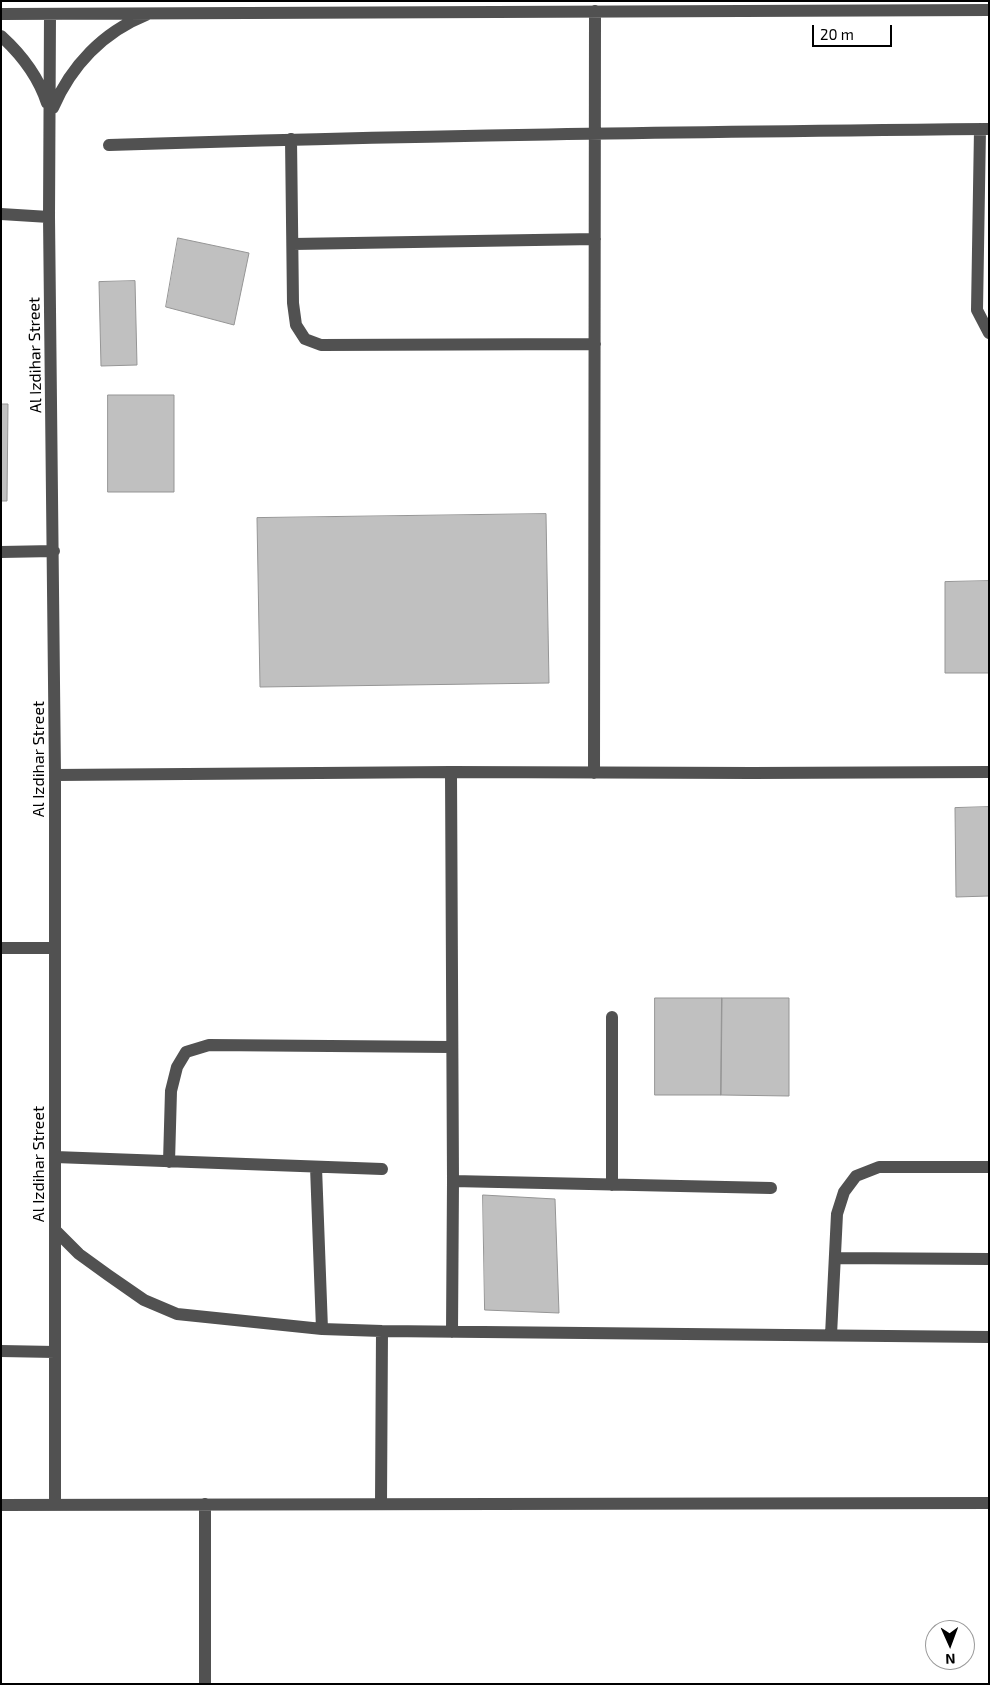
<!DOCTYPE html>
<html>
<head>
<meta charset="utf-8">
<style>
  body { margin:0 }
  #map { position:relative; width:990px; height:1685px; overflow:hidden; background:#fff; font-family:"Exo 2",sans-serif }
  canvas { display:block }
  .frame { position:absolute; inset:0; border:2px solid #000; pointer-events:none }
  .north { position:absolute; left:925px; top:1620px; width:50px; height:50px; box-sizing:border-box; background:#fff; border:1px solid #999; border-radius:50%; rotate:178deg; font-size:14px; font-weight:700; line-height:20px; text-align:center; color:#000 }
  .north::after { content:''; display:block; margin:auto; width:18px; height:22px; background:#000; clip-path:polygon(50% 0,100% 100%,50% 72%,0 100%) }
  .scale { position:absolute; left:812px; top:25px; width:80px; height:22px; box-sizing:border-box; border:2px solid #000; border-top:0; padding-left:6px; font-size:15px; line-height:18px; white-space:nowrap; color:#000; -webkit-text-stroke:4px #fff; paint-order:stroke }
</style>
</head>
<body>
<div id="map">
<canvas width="990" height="1685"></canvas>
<div class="frame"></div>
<div class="north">N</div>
<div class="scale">20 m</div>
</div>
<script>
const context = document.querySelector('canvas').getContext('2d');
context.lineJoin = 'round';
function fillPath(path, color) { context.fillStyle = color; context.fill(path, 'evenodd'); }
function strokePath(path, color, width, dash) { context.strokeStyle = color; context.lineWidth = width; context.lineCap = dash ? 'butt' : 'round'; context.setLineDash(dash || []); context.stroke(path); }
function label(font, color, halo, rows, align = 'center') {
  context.font = font + ' "Exo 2",sans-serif'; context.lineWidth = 5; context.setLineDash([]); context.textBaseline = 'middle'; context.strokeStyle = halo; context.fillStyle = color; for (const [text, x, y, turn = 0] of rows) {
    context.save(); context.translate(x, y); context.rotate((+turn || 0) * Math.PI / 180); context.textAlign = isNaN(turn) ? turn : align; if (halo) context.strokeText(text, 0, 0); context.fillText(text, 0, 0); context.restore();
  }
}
const building = new Path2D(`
  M 178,238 L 249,253 L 234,325 L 166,307 Z
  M 135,281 L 137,365 L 101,366 L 99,282 Z
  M 108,395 L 174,395 L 174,492 L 108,492 Z
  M 1,404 L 8,404 L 7,501 L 1,501 Z
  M 546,514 L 549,683 L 260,687 L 257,518 Z
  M 989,581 L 989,673 L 945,673 L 945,582 Z
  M 989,807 L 989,896 L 956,897 L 955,808 Z
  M 655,998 L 722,998 L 721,1095 L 655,1095 Z
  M 722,998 L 789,998 L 789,1096 L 721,1095 Z
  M 483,1195 L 555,1199 L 559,1313 L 485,1310 Z`);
fillPath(building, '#c0c0c0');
strokePath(building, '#959595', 1);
strokePath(new Path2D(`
  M 1,14 L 989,10
  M 50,14 L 49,217 L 55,775 L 55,1505
  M 1,36 C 22,55 38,76 47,103
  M 53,108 C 71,66 103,32 146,15
  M 980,129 L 977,310 L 989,333
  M 291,139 L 293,303 L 296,325 L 305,339 L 321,345 L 595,344
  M 109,145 C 402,135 696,132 989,129
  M 1,214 L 49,217
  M 293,244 L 595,239
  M 1,552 L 54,551
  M 451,772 L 453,1181 L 452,1332
  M 594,773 L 595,11
  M 55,775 L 451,772 L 753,773 L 989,772
  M 1,948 L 55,948
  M 55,1157 L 382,1169
  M 169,1162 L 171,1091 L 177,1067 L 186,1052 L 209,1045 L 451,1047
  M 316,1167 L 322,1329
  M 453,1181 L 771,1188
  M 612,1185 L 612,1017
  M 55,1230 L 79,1254 L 108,1275 L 144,1300 L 177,1314 L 322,1329 L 382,1331 L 989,1337
  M 835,1258 L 989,1259
  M 831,1335 L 837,1214 L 844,1192 L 856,1176 L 879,1167 L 989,1167
  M 1,1351 L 55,1352
  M 381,1503 L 382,1331
  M 1,1505 L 989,1503
  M 205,1684 L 205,1504`), '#515151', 12);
label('16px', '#000', '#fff', [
  ["Al Izdihar Street",35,355,-91],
  ["Al Izdihar Street",39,759,-90],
  ["Al Izdihar Street",39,1164,-90]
]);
</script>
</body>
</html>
